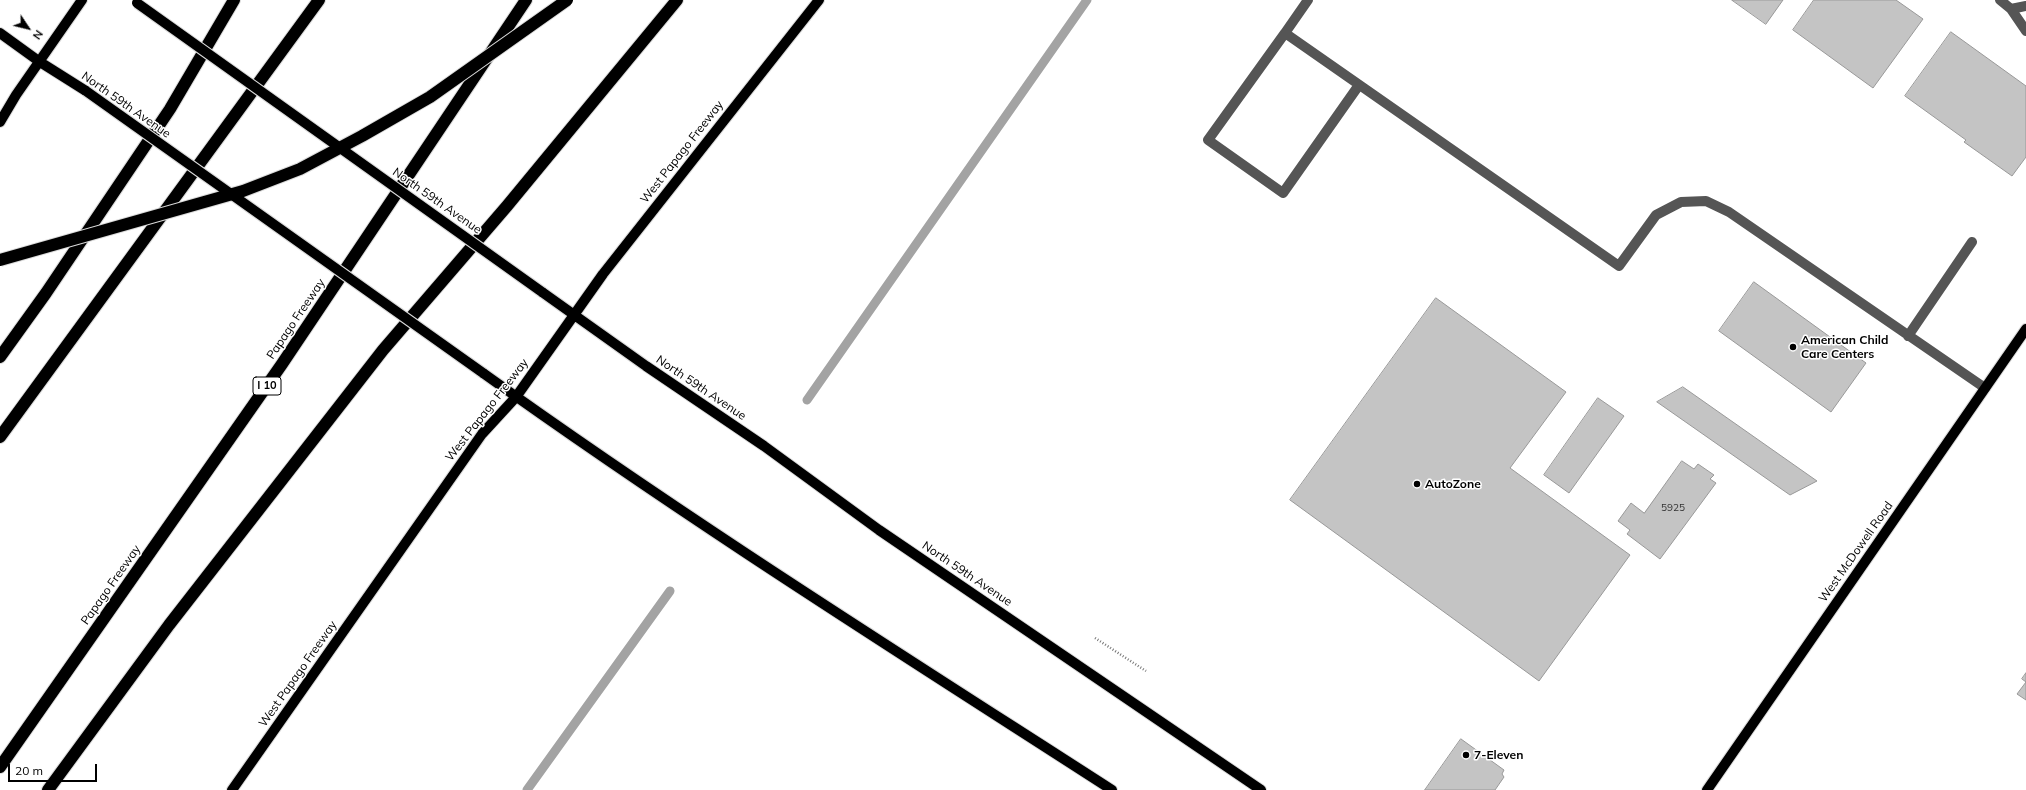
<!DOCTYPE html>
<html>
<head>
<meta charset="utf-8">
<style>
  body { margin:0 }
  #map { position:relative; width:2026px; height:790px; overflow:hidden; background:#fff; font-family:Mulish,sans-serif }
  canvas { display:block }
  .north { position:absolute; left:8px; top:8px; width:40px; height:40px; -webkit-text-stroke:3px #fff; paint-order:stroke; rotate:125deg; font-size:11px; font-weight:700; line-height:16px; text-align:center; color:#000 }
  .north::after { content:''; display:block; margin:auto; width:14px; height:18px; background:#000; clip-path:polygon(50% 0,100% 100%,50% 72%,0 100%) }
  .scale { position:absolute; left:8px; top:764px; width:89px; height:18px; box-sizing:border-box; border:2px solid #000; border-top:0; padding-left:5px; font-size:12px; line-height:14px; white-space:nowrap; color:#000; -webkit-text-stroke:3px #fff; paint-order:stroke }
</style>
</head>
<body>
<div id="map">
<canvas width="2026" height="790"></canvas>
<div class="north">N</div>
<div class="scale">20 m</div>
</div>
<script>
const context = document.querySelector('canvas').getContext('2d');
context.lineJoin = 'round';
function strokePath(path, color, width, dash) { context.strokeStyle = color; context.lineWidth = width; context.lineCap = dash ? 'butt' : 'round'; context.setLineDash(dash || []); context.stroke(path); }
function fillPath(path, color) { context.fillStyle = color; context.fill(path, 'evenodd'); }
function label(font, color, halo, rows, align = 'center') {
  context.font = font + ' Mulish,sans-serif'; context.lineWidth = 3; context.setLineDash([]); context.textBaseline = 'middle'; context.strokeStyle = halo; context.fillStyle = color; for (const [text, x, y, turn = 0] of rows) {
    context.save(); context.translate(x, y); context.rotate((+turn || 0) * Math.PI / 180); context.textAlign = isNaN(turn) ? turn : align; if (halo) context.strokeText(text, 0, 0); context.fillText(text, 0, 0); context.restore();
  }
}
strokePath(new Path2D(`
  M 807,400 L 1087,0
  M 527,790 L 670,591`), '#a3a3a3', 9);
const building = new Path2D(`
  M 1732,0 L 1783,0 L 1766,24 Z
  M 1814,0 L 1896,0 L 1923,19 L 1873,88 L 1793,30 Z
  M 1951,32 L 2026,86 L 2026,157 L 2012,176 L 1964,142 L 1966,140 L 1905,96 Z
  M 1754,282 L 1866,363 L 1831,412 L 1719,331 Z
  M 1436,298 L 1566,392 L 1510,468 L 1630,555 L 1539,681 L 1290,500 Z
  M 1683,387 L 1817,481 L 1790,495 L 1657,402 Z
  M 1598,398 L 1624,416 L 1569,493 L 1544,475 Z
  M 1682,461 L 1694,469 L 1698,464 L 1714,475 L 1710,479 L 1716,483 L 1660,559 L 1627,534 L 1630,530 L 1618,521 L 1631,503 L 1644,513 Z
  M 2026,673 L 2026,700 L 2017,694 L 2026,682 L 2022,679 Z
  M 1461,739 L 1504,770 L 1502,774 L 1504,777 L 1495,790 L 1425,790 Z`);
fillPath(building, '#c4c4c4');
strokePath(building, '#999', 1);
const major = new Path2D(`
  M 0,33 L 40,62 L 86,91
  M 0,122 L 16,95 L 82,0
  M 542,292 L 646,366 L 764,446 L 879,530 L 1261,790
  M 483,373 C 688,520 901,654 1112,790
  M 232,790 L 482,434 L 516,397 L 603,274 L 819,0
  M 1707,790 L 2026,329`);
const highway = new Path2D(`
  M 0,357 L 46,293 L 170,109 L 234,0
  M 0,437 L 319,0
  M 0,767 L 282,364 L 526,0
  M 48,790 L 169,625 L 383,350 L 507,206 L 677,0`);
strokePath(major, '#dbdbdb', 12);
strokePath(highway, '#dbdbdb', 14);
strokePath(new Path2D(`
  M 1095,638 L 1146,671`), '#777', 2.5, [1, 2]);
strokePath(new Path2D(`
  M 1308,0 L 1285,33 L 1619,266 L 1656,215 L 1681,202 L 1706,201 L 1729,212 L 1985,388
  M 2000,0 L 2011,9 L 2026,31
  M 2011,9 L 2026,6
  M 1285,33 L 1208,140 L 1283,193 L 1359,85
  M 1908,336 L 1972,242`), '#555', 10);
strokePath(major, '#000', 10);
strokePath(highway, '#000', 12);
const majorBridge = new Path2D(`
  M 137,3 L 542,292
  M 86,91 L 483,373`);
const highwayBridge = new Path2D(`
  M 0,260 L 243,191 L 300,169 L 362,136 L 430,97 L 567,0`);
strokePath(majorBridge, '#dbdbdb', 12, []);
strokePath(highwayBridge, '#dbdbdb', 14, []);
strokePath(majorBridge, '#000', 10);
strokePath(highwayBridge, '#000', 12);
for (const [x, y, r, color] of [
  [1793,347,4,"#000"],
  [1417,484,4,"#000"],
  [1466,755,4,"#000"]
]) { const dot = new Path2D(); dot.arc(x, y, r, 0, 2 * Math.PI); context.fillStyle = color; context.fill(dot); strokePath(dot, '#fff', 1.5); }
label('10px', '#313131', null, [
  ["5925",1673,508]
]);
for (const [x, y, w] of [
  [267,386,28]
]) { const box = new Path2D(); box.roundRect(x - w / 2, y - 9, w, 18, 3); context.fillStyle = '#fff'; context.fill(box); strokePath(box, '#000', 1); }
label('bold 11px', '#000', null, [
  ["I 10",267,386]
]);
label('12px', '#000', '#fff', [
  ["North 59th Avenue",126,105,35],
  ["West Papago Freeway",682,152,-52],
  ["North 59th Avenue",437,201,35],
  ["Papago Freeway",296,319,-56],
  ["North 59th Avenue",701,388,34],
  ["West Papago Freeway",487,410,-52],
  ["West McDowell Road",1856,552,-55],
  ["North 59th Avenue",967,574,34],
  ["Papago Freeway",111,585,-55],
  ["West Papago Freeway",298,674,-55]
]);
label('bold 12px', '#000', '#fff', [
  ["American Child",1801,340],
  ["Care Centers",1801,354],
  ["AutoZone",1425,484],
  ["7-Eleven",1474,755]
], 'left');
</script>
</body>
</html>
